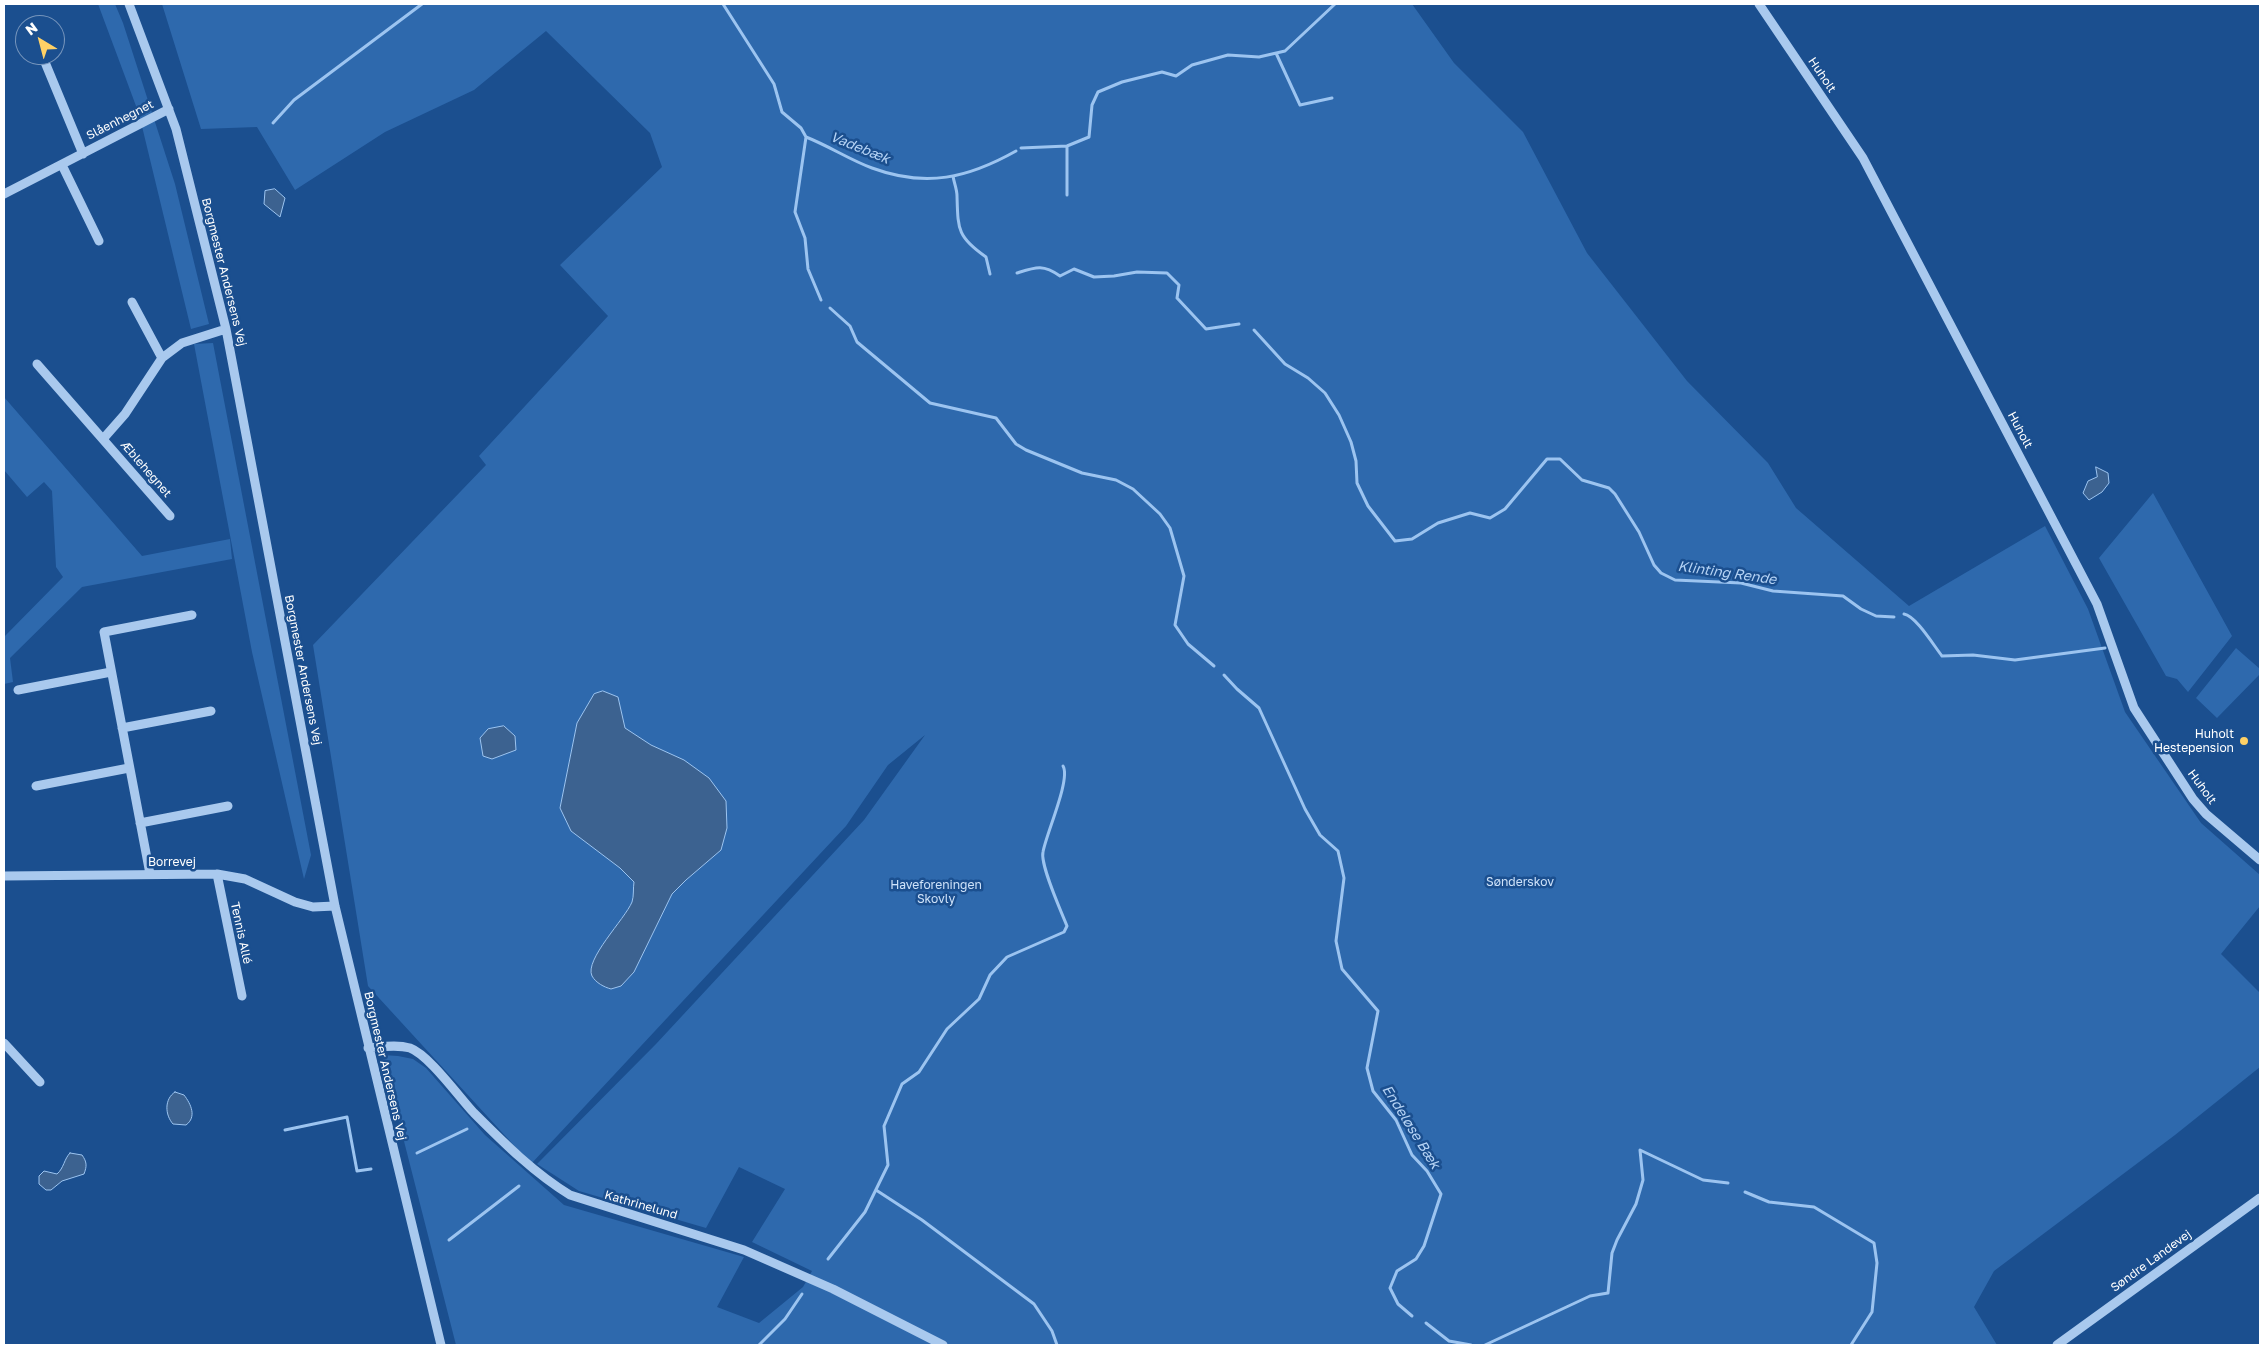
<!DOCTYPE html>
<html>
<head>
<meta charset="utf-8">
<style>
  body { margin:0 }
  #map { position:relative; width:2264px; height:1349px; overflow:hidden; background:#1b4f8f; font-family:"Golos Text",sans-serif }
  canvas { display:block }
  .frame { position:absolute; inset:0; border:5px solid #fff; pointer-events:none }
  .north { position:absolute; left:15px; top:15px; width:50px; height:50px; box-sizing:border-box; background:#1b4f8f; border:1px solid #7695bc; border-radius:50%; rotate:323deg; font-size:14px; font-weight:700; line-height:20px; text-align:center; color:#fff }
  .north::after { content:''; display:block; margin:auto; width:18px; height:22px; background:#ffd166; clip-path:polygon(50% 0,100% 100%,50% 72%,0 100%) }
</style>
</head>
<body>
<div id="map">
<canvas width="2264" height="1349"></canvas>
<div class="frame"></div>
<div class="north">N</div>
</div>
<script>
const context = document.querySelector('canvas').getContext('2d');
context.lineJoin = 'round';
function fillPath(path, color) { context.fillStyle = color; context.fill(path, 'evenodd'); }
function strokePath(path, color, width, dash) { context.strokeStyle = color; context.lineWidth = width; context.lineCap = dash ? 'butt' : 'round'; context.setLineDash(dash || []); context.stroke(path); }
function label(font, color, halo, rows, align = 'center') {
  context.font = font + ' "Golos Text",sans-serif'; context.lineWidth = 5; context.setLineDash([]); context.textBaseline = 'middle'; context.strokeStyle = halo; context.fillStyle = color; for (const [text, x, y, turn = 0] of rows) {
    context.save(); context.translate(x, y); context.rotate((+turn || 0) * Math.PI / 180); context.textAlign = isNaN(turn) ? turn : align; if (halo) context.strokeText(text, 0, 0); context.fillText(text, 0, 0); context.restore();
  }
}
fillPath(new Path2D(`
  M 98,4 L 115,4 L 123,23 L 175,184 L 209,324 L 191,329 L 139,114 Z
  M 162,4 L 1412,4 L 1454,63 L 1523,132 L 1587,253 L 1687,381 L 1768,463 L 1796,508 L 1909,606 L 2045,526 L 2088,609 L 2125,712 L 2201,823 L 2260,875 L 2260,906 L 2221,954 L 2260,993 L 2260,1067 L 2175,1135 L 1994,1271 L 1974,1307 L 1997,1345 L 456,1345 L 382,1055 L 398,1056 L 413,1059 L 426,1068 L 485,1135 L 564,1205 L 744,1257 L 717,1307 L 759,1323 L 803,1287 L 812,1271 L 752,1242 L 785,1189 L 739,1167 L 706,1228 L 579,1191 L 537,1164 L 656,1044 L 864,820 L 925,735 L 888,765 L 846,826 L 531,1164 L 368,986 L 313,645 L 486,465 L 479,456 L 608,316 L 560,265 L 662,167 L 650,133 L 546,31 L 474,90 L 385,132 L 295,190 L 257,127 L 201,129 Z
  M 213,343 L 311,855 L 304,879 L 252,652 L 194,344 Z
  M 4,397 L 142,556 L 230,539 L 232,559 L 82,587 L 10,658 L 13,682 L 4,684 L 4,637 L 63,577 L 56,567 L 52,491 L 44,482 L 27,497 L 4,470 Z
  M 2153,493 L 2232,636 L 2188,692 L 2177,679 L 2166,676 L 2099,558 Z
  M 2236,648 L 2260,669 L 2260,674 L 2217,718 L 2196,698 Z`), '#2e69ad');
const water = new Path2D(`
  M 275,189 L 285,198 L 280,217 L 264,204 L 265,191 Z
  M 2096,467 L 2108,473 L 2109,483 L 2102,492 L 2089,500 L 2083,493 L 2088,481 L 2097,477 Z
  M 603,691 L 618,697 L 625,728 L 651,745 L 684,760 L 709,778 L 726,801 L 727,828 L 721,850 L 686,880 L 672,894 L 634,972 L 621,986 L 611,989 C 604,987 596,983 592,976 C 584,960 625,919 632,902 C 634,896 633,888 634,882 L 620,868 L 571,831 L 560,808 L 577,723 L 594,694 Z
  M 504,726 L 515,736 L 516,750 L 492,759 L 483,756 L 480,738 L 488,729 Z
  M 175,1092 L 184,1095 C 191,1104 197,1117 186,1125 L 173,1124 C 165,1115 164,1099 175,1092 Z
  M 70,1153 L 82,1155 C 87,1162 87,1166 84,1174 L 62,1181 L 51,1190 L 46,1190 L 39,1184 L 39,1176 L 44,1171 L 57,1174 C 64,1168 64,1159 70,1153 Z`);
fillPath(water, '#3c6290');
strokePath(water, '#9cc4f0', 1);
strokePath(new Path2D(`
  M 723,4 L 774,84 L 782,112 L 801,128 L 806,137 L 795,212 L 805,238 L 808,269 L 821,300
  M 1276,53 L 1300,105 L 1332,98
  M 273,123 L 294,100 L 422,4
  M 806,137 C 829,146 850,160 872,168 C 926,188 968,178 1016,151
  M 1067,146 L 1067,195
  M 1021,148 L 1067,146 L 1089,137 L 1092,105 L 1098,92 L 1122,82 L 1162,72 L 1176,76 L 1192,65 L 1228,55 L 1259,57 L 1285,51 L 1335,4
  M 953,176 C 954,183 957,189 957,196 C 958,229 957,237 986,257 L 990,274
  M 1017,273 C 1036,267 1043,264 1060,276 L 1074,269 L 1094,277 L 1114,276 L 1137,272 L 1167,273 L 1179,285 L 1177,298 L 1206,329 L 1239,324
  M 830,308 L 850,326 L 857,342 L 930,403 L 996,418 L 1016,444 L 1026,450 L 1082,473 L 1116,480 L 1133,489 L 1160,514 L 1170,528 L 1184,576 L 1175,625 L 1188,644 L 1214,666
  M 1254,330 L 1285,364 L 1308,378 L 1325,393 L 1339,415 L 1351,442 L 1356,461 L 1357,483 L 1368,506 L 1395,541 L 1412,539 L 1438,523 L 1470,513 L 1490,518 L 1505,509 L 1547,459 L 1560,459 L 1582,480 L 1609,488 L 1615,494 L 1639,532 L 1654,565 L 1661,573 L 1675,580 L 1741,583 L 1773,591 L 1843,596 L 1861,609 L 1876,616 L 1894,617
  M 1904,614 C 1916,616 1934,646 1942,656 L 1973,655 L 2015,660 L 2105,648
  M 1224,675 L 1237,689 L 1259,708 L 1305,809 L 1320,835 L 1338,851 L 1344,878 L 1336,941 L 1342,969 L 1378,1011 L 1367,1068 L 1373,1091 L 1396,1120 L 1412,1155 L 1427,1171 L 1441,1194 L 1424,1246 L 1416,1259 L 1397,1271 L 1390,1288 L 1398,1304 L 1412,1316
  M 285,1130 L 347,1117 L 357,1171 L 371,1169
  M 417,1153 L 467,1129
  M 876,1190 L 922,1220 L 1034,1304 L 1052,1331 L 1057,1345
  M 1745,1192 L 1769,1202 L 1814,1207 L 1874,1243 L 1877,1263 L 1872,1312 L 1851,1345
  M 449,1240 L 519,1186
  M 828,1259 L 865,1212 L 888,1165 L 884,1126 L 902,1084 L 919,1072 L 947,1029 L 979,999 L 990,975 L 1007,957 L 1064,932 L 1067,926 C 1061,911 1040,865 1043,852 C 1046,834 1071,779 1063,766
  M 1426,1323 L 1449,1341 L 1471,1345
  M 759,1345 L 785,1319 L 802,1294
  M 1485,1345 L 1590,1296 L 1608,1293 L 1612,1253 L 1617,1240 L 1636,1204 L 1643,1180 L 1640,1150 L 1703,1180 L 1728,1183`), '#9cc4f0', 3);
strokePath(new Path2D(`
  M 129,4 L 176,129 L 226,329 L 335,906 L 441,1345
  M 1759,4 L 1863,158 L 2097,604 L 2134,708 L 2193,799 L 2206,814 L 2260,860
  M 42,55 L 83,154
  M 62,165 L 99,241
  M 4,194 L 169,109
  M 132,302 L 162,358
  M 37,364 L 170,516
  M 103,439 L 125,414 L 162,358 L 182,343 L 226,329
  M 18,690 L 111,672
  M 122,728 L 211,711
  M 36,786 L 129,768
  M 140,823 L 228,806
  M 150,874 L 104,632 L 192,615
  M 217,874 L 242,996
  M 4,876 L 217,874 L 245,879 L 295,902 L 313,907 L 335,906
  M 4,1043 L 40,1082
  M 368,1048 C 382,1047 396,1044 410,1048 C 429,1055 459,1097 474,1113 C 504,1143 534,1173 570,1195 L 744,1250 L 833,1289 L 943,1345
  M 2057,1345 L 2260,1198`), '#a9c9ee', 9);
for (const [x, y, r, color] of [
  [2244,741,5,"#ffd166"]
]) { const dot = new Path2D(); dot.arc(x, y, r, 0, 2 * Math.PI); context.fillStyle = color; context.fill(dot); strokePath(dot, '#1b4f8f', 2); }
label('12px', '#fff', '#1b4f8f', [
  ["Huholt",1822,75,56],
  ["Slåenhegnet",120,120,-27],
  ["Borgmester Andersens Vej",224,272,76],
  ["Huholt",2020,430,62],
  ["Æblehegnet",146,469,49],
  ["Borgmester Andersens Vej",303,670,79],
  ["Huholt",2202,787,54],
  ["Borrevej",172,862],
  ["Tennis Allé",241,933,78],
  ["Borgmester Andersens Vej",385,1066,77],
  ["Kathrinelund",641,1205,16],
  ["Søndre Landevej",2151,1261,-36]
]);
label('12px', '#fff', '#1b4f8f', [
  ["Huholt",2234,734],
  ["Hestepension",2234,748]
], 'right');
label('12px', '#cfe3fa', '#1b4f8f', [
  ["Sønderskov",1520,882],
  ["Haveforeningen",936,885],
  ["Skovly",936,899]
]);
label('italic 14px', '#b5d3f5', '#1b4f8f', [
  ["Vadebæk",860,148,22],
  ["Klinting Rende",1727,573,8],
  ["Endeløse Bæk",1411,1127,58]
]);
</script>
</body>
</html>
